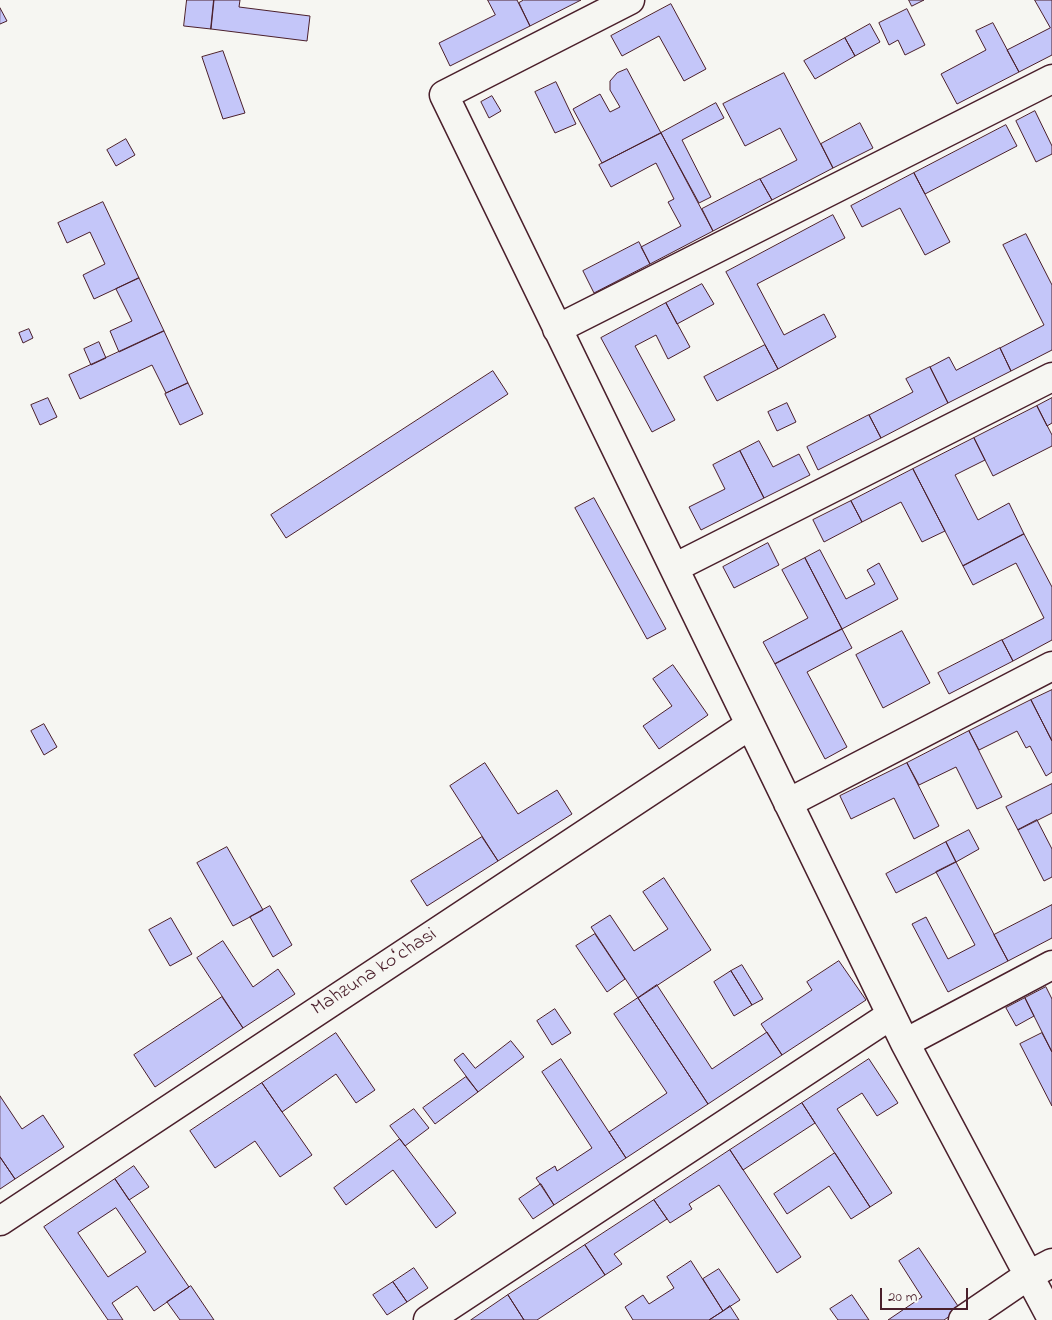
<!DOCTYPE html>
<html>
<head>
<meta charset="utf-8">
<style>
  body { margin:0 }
  #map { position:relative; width:1052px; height:1320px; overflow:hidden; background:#f6f6f2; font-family:"Indie Flower",sans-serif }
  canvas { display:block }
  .scale { position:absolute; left:880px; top:1288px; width:88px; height:22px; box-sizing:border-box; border:2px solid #4a1f2b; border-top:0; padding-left:6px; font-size:15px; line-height:18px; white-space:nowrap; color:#4a1f2b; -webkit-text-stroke:4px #f6f6f2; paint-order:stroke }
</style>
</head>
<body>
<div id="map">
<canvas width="1052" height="1320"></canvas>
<div class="scale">20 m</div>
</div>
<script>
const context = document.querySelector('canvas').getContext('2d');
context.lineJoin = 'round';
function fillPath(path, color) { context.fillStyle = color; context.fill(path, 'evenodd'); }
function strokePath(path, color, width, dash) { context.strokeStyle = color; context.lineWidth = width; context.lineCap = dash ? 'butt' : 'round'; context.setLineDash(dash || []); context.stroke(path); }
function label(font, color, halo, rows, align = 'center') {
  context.font = font + ' "Indie Flower",sans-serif'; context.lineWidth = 5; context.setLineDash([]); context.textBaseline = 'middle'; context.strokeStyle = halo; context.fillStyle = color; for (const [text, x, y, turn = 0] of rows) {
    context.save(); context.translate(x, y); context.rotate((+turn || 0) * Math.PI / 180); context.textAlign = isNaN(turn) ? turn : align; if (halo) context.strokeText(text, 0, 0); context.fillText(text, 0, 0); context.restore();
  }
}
const building = new Path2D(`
  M 187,0 L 214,0 L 211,29 L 184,26 Z
  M 214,0 L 240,0 L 239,7 L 310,16 L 307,41 L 211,29 Z
  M 488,0 L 517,0 L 530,26 L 450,66 L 439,43 L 495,15 Z
  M 524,0 L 581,0 L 530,26 L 519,3 Z
  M 909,0 L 924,0 L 912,6 Z
  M 1035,0 L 1052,0 L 1052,55 L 1019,72 L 1007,50 L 1050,28 Z
  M 671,4 L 706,69 L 684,81 L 659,36 L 622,56 L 611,36 Z
  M 0,8 L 7,21 L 0,24 Z
  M 907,9 L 925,45 L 905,55 L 898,40 L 889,45 L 879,23 Z
  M 993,23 L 1019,72 L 957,104 L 941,74 L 986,50 L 976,31 Z
  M 870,24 L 880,42 L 855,56 L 845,38 Z
  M 845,38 L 855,56 L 815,79 L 804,61 Z
  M 223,51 L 245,113 L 223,119 L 202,57 Z
  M 627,69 L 661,133 L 602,163 L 573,109 L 600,94 L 610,112 L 620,107 L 610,90 L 610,81 L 617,73 Z
  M 784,73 L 833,168 L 772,200 L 760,179 L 797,160 L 780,128 L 745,146 L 723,104 Z
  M 556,82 L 576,124 L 555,133 L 535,92 Z
  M 492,96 L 501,111 L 489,118 L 481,102 Z
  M 716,103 L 724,118 L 682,140 L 711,197 L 699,203 L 661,133 Z
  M 1035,111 L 1052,146 L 1052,154 L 1036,162 L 1016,121 Z
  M 860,123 L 873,148 L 833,168 L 821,144 Z
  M 1006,125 L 1017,146 L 925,194 L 914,173 Z
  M 661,133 L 713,231 L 650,264 L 641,247 L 681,226 L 668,202 L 674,199 L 656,163 L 611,187 L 599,165 Z
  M 126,139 L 135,155 L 116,166 L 107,150 Z
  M 914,173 L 950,242 L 925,255 L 900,208 L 862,227 L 851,206 Z
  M 760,179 L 772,200 L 713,231 L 702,209 Z
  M 103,202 L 139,278 L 94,299 L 83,275 L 105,264 L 90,232 L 67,243 L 58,223 Z
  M 833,215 L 845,238 L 757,284 L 784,335 L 824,314 L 836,337 L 778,369 L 726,272 Z
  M 1026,234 L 1052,285 L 1052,350 L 1011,371 L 1000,348 L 1044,325 L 1003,245 Z
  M 639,242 L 650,264 L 594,293 L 583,271 Z
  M 139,278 L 164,331 L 119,352 L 110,331 L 132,321 L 116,289 Z
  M 702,284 L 714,304 L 677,324 L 666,303 Z
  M 666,303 L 690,347 L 668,359 L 656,335 L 635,346 L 675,420 L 652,432 L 601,338 Z
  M 29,329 L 33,338 L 23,343 L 19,333 Z
  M 164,331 L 188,383 L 166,393 L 152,365 L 80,399 L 69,375 Z
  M 99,342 L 106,358 L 91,365 L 84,349 Z
  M 765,345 L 778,369 L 717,401 L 704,377 Z
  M 1000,348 L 1011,371 L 948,403 L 930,367 L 949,357 L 956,370 Z
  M 930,367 L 948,403 L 881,438 L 869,415 L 913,392 L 906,379 Z
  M 493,371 L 508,394 L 286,538 L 271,515 Z
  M 188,383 L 203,414 L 180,425 L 165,394 Z
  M 48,398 L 57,417 L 40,425 L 31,405 Z
  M 1052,398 L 1052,423 L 1047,426 L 1037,406 Z
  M 787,403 L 796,422 L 777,431 L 768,412 Z
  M 1037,406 L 1052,435 L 1052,446 L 993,476 L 974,438 Z
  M 869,415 L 881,438 L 818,470 L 807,447 Z
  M 974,438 L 985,460 L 955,475 L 978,520 L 1009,503 L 1024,534 L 963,566 L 913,469 Z
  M 759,441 L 773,467 L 799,454 L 810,475 L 764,498 L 740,451 Z
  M 740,451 L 764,498 L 701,530 L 689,507 L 725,489 L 713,465 Z
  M 913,469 L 945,531 L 922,542 L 901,502 L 862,522 L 851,501 Z
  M 594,498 L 666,629 L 647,639 L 575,508 Z
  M 851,501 L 862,522 L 824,542 L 813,520 Z
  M 1024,534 L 1052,587 L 1052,640 L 1013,661 L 1002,640 L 1044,618 L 1016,563 L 973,585 L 963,566 Z
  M 768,543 L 779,565 L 734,588 L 723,567 Z
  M 820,550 L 846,599 L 875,584 L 867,570 L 879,563 L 898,599 L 842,629 L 805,558 Z
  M 805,558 L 842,629 L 775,664 L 763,642 L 808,618 L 782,570 Z
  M 842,629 L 852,648 L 807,672 L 847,747 L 825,759 L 775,664 Z
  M 902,631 L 930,683 L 883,708 L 856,655 Z
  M 1002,640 L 1013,661 L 949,694 L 938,673 Z
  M 673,665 L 708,715 L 659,749 L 643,726 L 672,706 L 653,679 Z
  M 1052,690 L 1052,741 L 1031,700 Z
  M 1031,700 L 1052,741 L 1052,772 L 1046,776 L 1030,746 L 1026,748 L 1017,731 L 979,750 L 969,731 Z
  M 44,724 L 57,747 L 44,755 L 31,731 Z
  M 969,731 L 1002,797 L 977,809 L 956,767 L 919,785 L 907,763 Z
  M 485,763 L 518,814 L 557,790 L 572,814 L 498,861 L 450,786 Z
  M 907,763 L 939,826 L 914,839 L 894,798 L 851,819 L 840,796 Z
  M 1052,784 L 1052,813 L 1018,830 L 1006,807 Z
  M 1037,820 L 1052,849 L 1052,877 L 1044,881 L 1018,830 Z
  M 969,830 L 979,849 L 956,862 L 946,842 Z
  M 482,837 L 498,861 L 427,906 L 411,881 Z
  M 946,842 L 956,862 L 896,893 L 886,874 Z
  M 227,847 L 263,910 L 233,926 L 197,863 Z
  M 956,862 L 1008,961 L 948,992 L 912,924 L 926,917 L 948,959 L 975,945 L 936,872 Z
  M 664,878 L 711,950 L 638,998 L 591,927 L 610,915 L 634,951 L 668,929 L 643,892 Z
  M 1052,905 L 1052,938 L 1008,961 L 994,935 Z
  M 270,906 L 292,945 L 273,957 L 250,917 Z
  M 171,918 L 192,954 L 170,966 L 149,930 Z
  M 595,934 L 625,979 L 607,992 L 576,946 Z
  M 223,941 L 253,987 L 278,969 L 295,994 L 243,1028 L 197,958 Z
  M 839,961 L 866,1000 L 782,1055 L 761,1024 L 812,990 L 807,982 Z
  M 742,965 L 763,999 L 752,1005 L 731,971 Z
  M 731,971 L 752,1005 L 734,1016 L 714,982 Z
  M 657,985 L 712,1069 L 767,1032 L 782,1055 L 708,1104 L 638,998 Z
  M 1046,987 L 1052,999 L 1052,1052 L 1025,998 Z
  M 222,997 L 243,1028 L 155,1087 L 134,1055 Z
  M 638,998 L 708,1104 L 626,1158 L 609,1132 L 667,1093 L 614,1014 Z
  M 1025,998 L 1034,1016 L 1016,1026 L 1006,1008 Z
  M 555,1009 L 571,1033 L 552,1045 L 537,1021 Z
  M 336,1033 L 375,1090 L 356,1103 L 336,1074 L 282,1112 L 262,1083 Z
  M 1042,1033 L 1052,1052 L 1052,1106 L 1020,1044 Z
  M 511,1041 L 524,1057 L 478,1092 L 454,1060 L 463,1053 L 475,1068 Z
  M 561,1059 L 626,1158 L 554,1205 L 536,1178 L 555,1166 L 557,1171 L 592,1148 L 542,1072 Z
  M 869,1059 L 898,1103 L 877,1116 L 862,1093 L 837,1109 L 892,1193 L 870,1207 L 802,1103 Z
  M 466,1077 L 478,1092 L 435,1124 L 423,1108 Z
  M 262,1083 L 312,1155 L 280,1177 L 255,1141 L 215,1168 L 190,1131 Z
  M 0,1096 L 22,1129 L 43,1115 L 64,1147 L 15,1179 L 0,1157 Z
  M 802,1103 L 815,1123 L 743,1170 L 730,1150 Z
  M 414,1109 L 429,1128 L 405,1146 L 390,1126 Z
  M 400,1139 L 456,1213 L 436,1228 L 393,1170 L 346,1205 L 334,1188 Z
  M 730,1150 L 801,1257 L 777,1273 L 719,1185 L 689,1204 L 692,1209 L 670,1223 L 654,1200 Z
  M 835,1153 L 870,1207 L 851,1219 L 829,1186 L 787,1214 L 774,1194 Z
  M 0,1157 L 15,1179 L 0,1189 Z
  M 134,1166 L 149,1187 L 129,1200 L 115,1179 Z
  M 115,1179 L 189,1287 L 154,1311 L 137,1286 L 112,1303 L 123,1320 L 108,1320 L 44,1227 ZM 116,1208 L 146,1252 L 108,1277 L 78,1233 Z
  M 541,1184 L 554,1205 L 533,1219 L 519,1199 Z
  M 654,1200 L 667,1219 L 614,1254 L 622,1264 L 605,1275 L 585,1245 Z
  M 585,1245 L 605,1275 L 537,1320 L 524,1320 L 508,1295 Z
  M 919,1248 L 960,1309 L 944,1320 L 888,1320 L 922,1297 L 899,1261 Z
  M 691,1261 L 723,1311 L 709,1320 L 633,1320 L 625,1307 L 643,1295 L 649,1304 L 674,1288 L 667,1277 Z
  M 414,1268 L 428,1288 L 407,1302 L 393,1282 Z
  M 719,1269 L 740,1300 L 723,1311 L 703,1279 Z
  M 393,1282 L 407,1302 L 387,1315 L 373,1295 Z
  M 191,1286 L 214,1320 L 180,1320 L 167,1302 Z
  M 508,1295 L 524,1320 L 471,1320 Z
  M 852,1295 L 869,1320 L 838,1320 L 830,1309 Z
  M 730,1306 L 739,1320 L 709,1320 L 723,1311 Z`);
fillPath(building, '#c4c6f9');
strokePath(building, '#4a1f2b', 1);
const street = new Path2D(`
  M 630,0 L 444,95 L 905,1043 L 1052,1319
  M 557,329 L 1052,79
  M 674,568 L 1052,377
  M 788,803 L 1052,666
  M 905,1043 L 1052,965
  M 0,1221 L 750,725
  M 428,1320 L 891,1015
  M 963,1320 L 1029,1275 L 1052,1263`);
strokePath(street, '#4a1f2b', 31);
strokePath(street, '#f6f6f2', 28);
label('20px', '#4a1f2b', '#f6f6f2', [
  ["Mahzuna koʻchasi",375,973,-33]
]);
</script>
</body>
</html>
